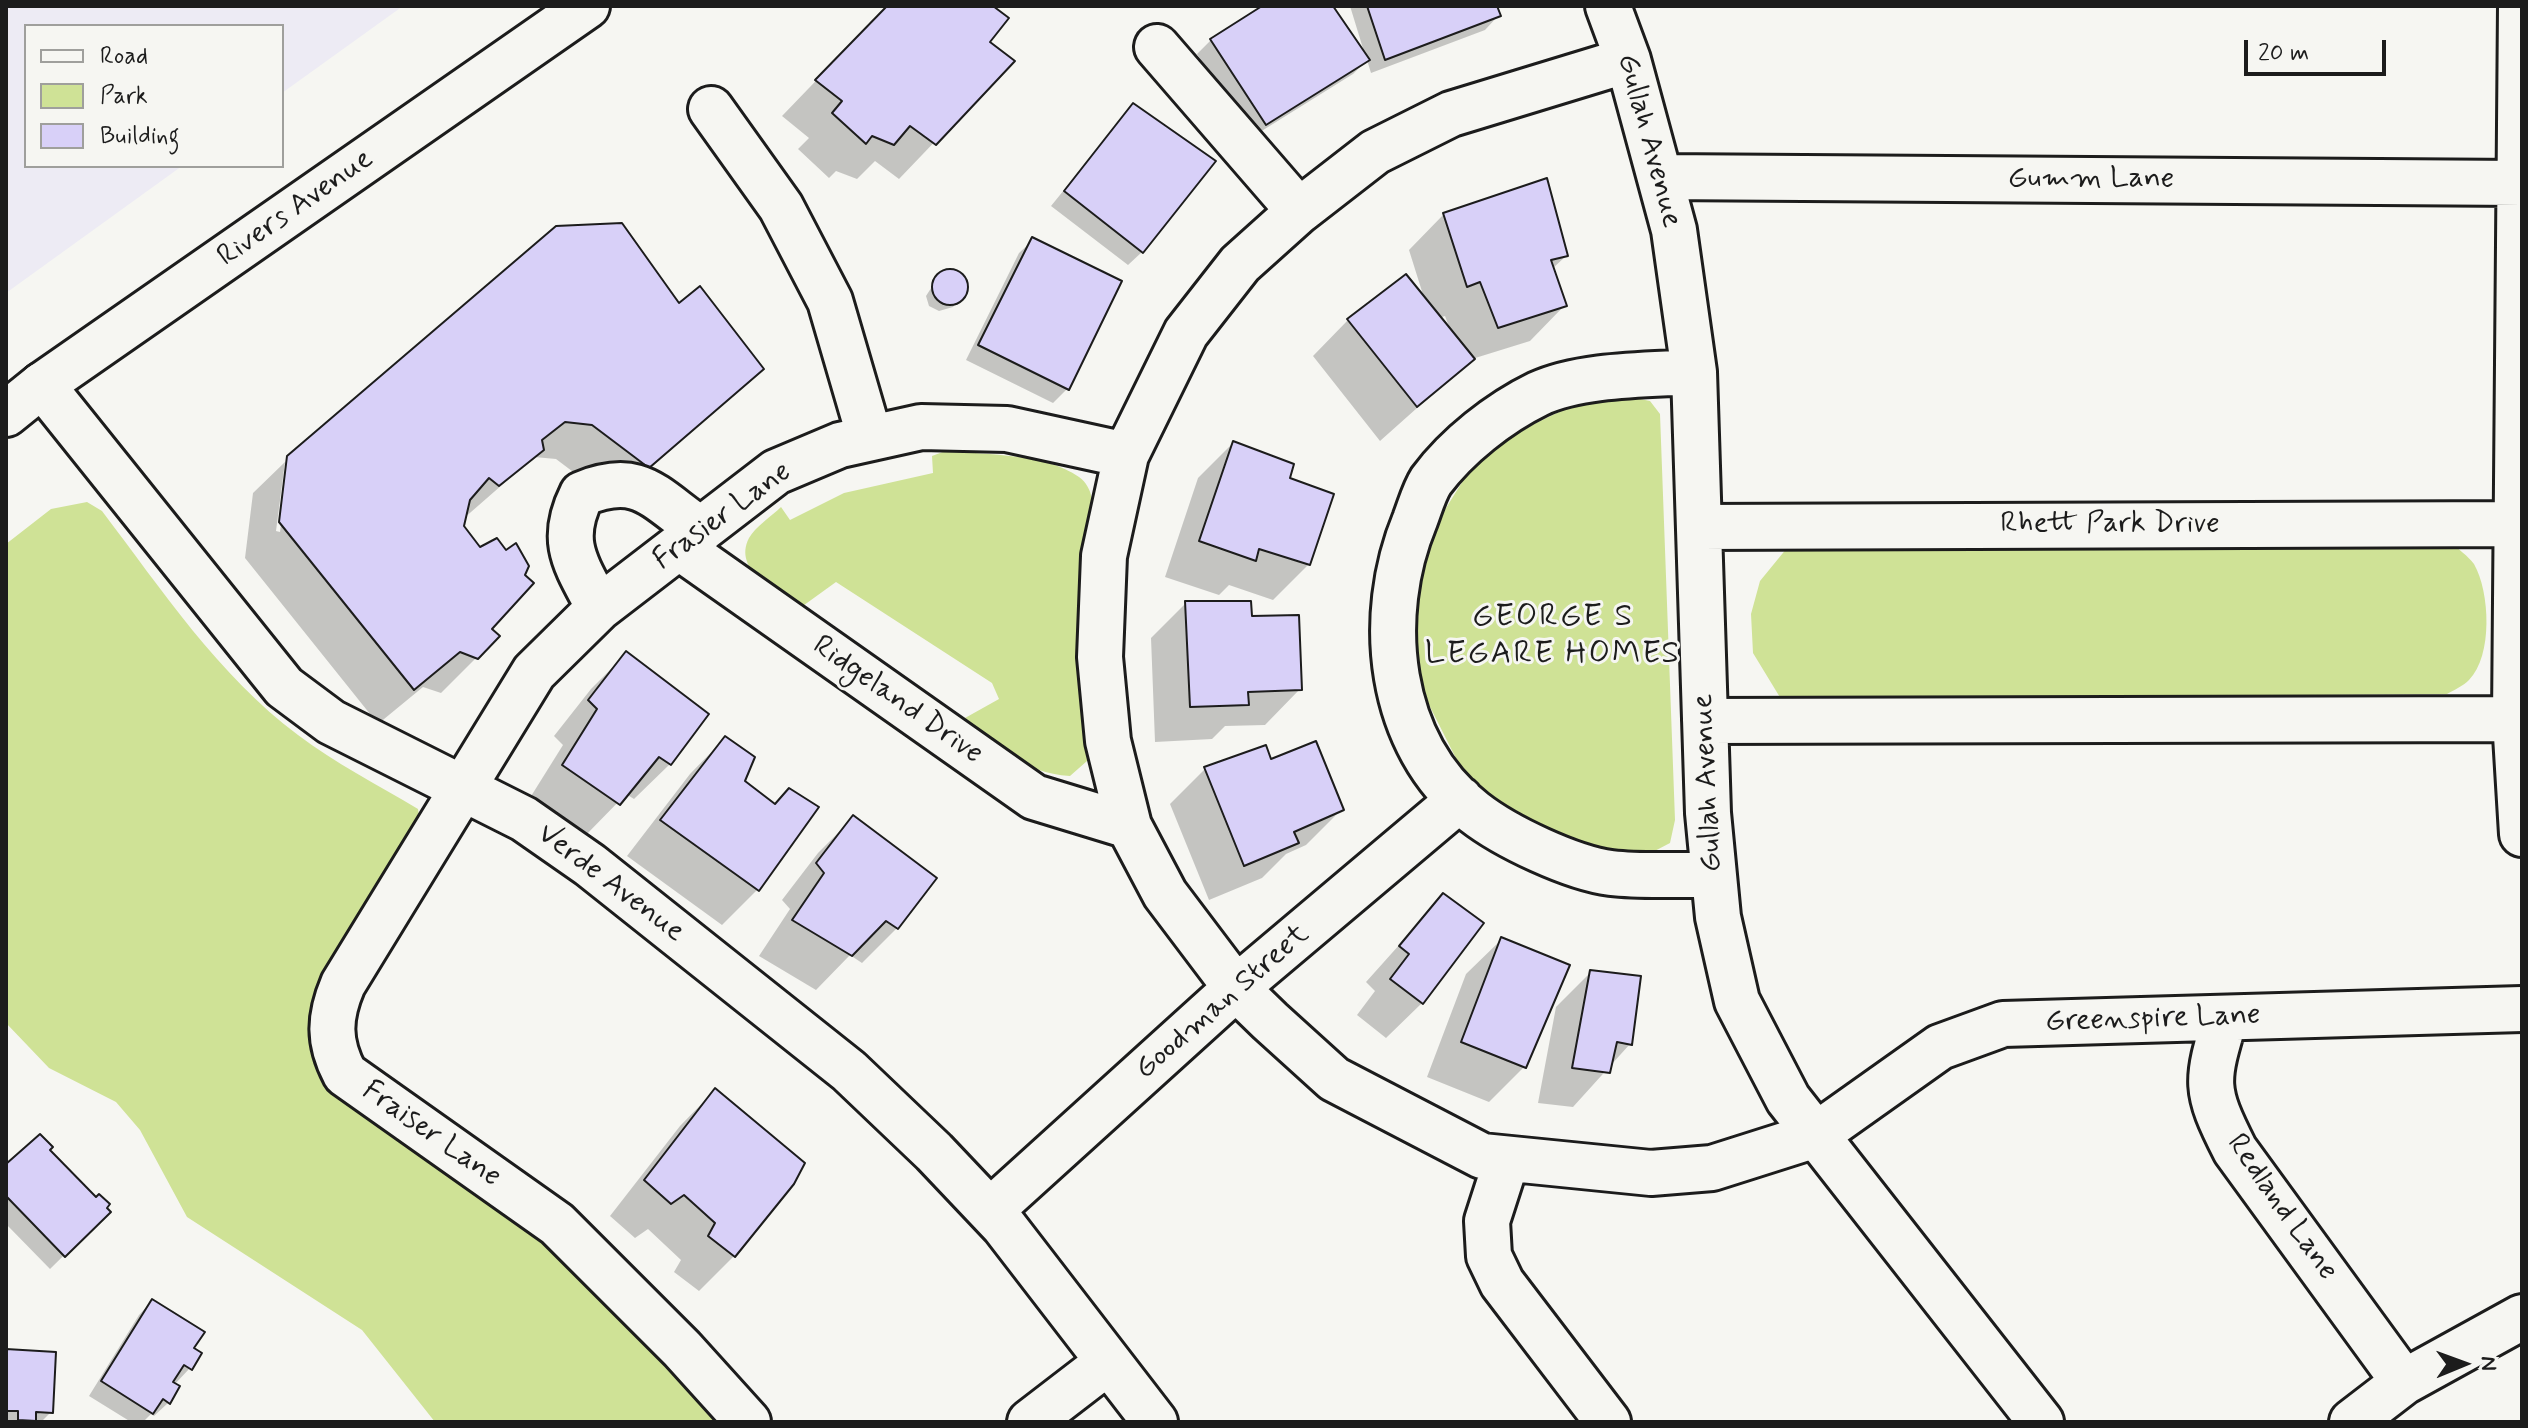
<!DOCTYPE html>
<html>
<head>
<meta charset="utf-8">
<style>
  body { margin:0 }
  #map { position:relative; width:2528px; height:1428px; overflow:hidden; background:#f6f6f2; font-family:Mynerve,sans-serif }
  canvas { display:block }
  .frame { position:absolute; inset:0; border:8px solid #1c1c1c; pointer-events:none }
  .legend { position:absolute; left:24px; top:24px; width:260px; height:144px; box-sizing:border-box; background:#f6f6f2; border:2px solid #9f9f9c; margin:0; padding:10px 14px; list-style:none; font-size:24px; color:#1c1c1c }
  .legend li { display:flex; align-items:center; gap:16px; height:40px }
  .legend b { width:40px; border:2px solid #9f9f9c }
  .north { position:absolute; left:2424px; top:1324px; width:80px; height:80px; -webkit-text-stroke:6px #f6f6f2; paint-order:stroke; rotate:89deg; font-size:22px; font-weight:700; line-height:32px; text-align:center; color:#1c1c1c }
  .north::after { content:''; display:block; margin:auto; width:28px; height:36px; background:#1c1c1c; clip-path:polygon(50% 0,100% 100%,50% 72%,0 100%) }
  .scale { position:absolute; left:2244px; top:40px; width:142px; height:36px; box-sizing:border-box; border:4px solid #1c1c1c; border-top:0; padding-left:10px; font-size:24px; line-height:28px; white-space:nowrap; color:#1c1c1c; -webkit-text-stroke:6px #f6f6f2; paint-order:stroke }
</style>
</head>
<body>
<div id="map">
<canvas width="2528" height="1428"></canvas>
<div class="frame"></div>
<ul class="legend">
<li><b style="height:10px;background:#f6f6f2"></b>Road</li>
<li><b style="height:22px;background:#cfe296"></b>Park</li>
<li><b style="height:22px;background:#d8d0f8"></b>Building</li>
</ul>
<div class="north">N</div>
<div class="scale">20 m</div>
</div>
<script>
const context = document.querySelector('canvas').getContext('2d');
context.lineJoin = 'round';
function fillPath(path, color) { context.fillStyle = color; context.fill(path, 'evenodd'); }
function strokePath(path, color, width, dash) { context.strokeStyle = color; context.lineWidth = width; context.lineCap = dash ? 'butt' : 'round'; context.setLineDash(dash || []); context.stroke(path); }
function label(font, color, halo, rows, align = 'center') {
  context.font = font + ' Mynerve,sans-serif'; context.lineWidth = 6; context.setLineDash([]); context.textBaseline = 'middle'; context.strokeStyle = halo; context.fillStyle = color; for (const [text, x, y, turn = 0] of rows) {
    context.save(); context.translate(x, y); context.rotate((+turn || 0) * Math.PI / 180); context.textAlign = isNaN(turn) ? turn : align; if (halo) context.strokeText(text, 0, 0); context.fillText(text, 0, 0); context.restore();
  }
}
fillPath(new Path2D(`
  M 6,6 L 403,6 L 282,93 L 282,26 L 26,26 L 26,166 L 182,166 L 6,293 Z`), '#edebf4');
fillPath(new Path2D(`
  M 1630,397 L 1650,401 L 1660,414 L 1675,820 L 1670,843 L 1647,855 L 1584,853 L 1471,788 L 1420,687 L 1414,634 L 1419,575 L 1433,529 L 1477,458 L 1534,424 L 1588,398 Z
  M 948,450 C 989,456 1045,453 1079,477 C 1108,498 1083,554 1081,583 C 1075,642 1086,701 1087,761 L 1070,776 C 1022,773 1001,747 965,718 L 999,699 L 992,683 L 836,582 L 800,608 C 778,592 732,571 749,538 C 755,527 772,516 781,507 L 790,520 L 844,493 L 933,473 L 932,456 Z
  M 87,502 L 102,511 C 162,590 218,675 298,735 C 335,763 378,785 418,809 L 420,823 L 314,1019 L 553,1236 L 729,1422 L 435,1422 L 362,1330 L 187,1217 L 140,1130 L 116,1102 L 49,1068 L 6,1023 L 6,544 L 51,509 Z
  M 2451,542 C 2458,549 2468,556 2474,564 C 2490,592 2493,656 2469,680 C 2463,686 2454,690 2447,694 L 1781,699 L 1753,653 L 1751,614 L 1760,581 L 1787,548 Z`), '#cfe296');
fillPath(new Path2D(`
  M 888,6 L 990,6 L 988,42 L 1012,61 L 899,179 L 875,161 L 857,179 L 836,171 L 829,178 L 798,149 L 809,138 L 782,116 Z
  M 1266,6 L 1331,6 L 1365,55 L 1350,6 L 1495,6 L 1498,16 L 1485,30 L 1371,73 L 1367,60 L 1353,74 L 1252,137 L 1197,54 L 1211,40 Z
  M 1133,105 L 1142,252 L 1128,265 L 1051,206 Z
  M 1444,214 L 1566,256 L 1552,269 L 1565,305 L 1530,341 L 1472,359 L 1380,441 L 1313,356 L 1348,320 L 1405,276 L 1425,301 L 1409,250 ZM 1445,316 L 1451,332 L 1439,318 Z
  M 1033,240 L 1067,389 L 1053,403 L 966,360 L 1019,253 Z
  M 942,271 L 965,277 L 967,286 L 953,307 L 939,311 L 929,306 L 926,296 Z
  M 678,306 L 761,369 L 613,502 L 556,459 L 534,457 L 463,519 L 461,527 L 480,549 L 505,552 L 489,629 L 497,637 L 441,693 L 423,687 L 378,724 L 245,558 L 253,493 L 285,462 L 276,531 L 280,532 L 289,458 Z
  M 1233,443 L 1287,480 L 1309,564 L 1273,600 L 1229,585 L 1219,595 L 1165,577 L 1198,478 Z
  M 1186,603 L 1250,618 L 1300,689 L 1265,725 L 1225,726 L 1212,739 L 1155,742 L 1151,638 Z
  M 626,654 L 670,764 L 634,799 L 626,794 L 583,838 L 528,801 L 563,745 L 554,736 L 591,689 Z
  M 725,738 L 743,781 L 757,890 L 722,925 L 627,856 L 690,774 Z
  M 1270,761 L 1341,810 L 1306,845 L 1286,854 L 1262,878 L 1209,900 L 1170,804 L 1205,769 Z
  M 853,818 L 897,928 L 862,963 L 850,955 L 816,990 L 759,956 L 790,909 L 782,900 L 818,853 Z
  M 1443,896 L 1482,924 L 1422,1003 L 1386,1038 L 1357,1015 L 1375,991 L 1366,982 Z
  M 1502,939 L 1525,1066 L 1489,1102 L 1427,1077 L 1466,974 Z
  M 1591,972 L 1630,1044 L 1573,1107 L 1538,1103 L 1556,1007 Z
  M 715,1090 L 734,1256 L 699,1291 L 674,1272 L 681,1260 L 648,1229 L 635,1238 L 610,1216 L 680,1126 Z
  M 47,1150 L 108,1212 L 50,1269 L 6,1224 L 6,1168 Z
  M 152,1301 L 191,1348 L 190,1368 L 174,1385 L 168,1403 L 154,1416 L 151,1414 L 143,1422 L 131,1422 L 89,1396 L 139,1315 Z
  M 6,1351 L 51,1412 L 41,1422 L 6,1422 Z`), '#0003');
const building = new Path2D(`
  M 887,6 L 993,6 L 1009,18 L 990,42 L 1015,61 L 936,145 L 910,126 L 894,145 L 872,136 L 866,144 L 832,113 L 842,101 L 815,80 Z
  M 1262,6 L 1333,6 L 1370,60 L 1266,125 L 1210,39 Z
  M 1367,6 L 1497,6 L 1501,16 L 1385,60 Z
  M 1133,103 L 1216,161 L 1143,253 L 1064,191 Z
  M 1547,178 L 1568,256 L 1551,260 L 1567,306 L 1498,328 L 1480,282 L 1467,287 L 1443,213 Z
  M 622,223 L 679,303 L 700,286 L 764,369 L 649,468 L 592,425 L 565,422 L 542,440 L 544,450 L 499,486 L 489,478 L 470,500 L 464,526 L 480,547 L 497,538 L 506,550 L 516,543 L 529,566 L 525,575 L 534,583 L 492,629 L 500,636 L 478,659 L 460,652 L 414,690 L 279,522 L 287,456 L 556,226 Z
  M 1032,237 L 1122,281 L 1069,390 L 978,345 Z
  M932 287a18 18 0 1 1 36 0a18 18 0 1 1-36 0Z
  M 1406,274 L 1475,359 L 1417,407 L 1347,319 Z
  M 1233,441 L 1294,464 L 1290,478 L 1334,494 L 1310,565 L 1259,549 L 1256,561 L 1199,541 Z
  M 1185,601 L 1251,601 L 1252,616 L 1299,615 L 1302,690 L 1248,692 L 1249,705 L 1190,707 Z
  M 626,651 L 709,714 L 671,765 L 659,757 L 620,805 L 562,765 L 597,709 L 588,700 Z
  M 725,736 L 755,757 L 745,781 L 775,804 L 789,788 L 819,807 L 759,891 L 660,820 Z
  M 1316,741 L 1344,810 L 1294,832 L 1299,843 L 1244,866 L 1204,767 L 1266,745 L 1271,759 Z
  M 853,815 L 937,878 L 898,929 L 886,921 L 852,956 L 792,920 L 824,873 L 816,863 Z
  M 1443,893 L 1484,923 L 1423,1004 L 1390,979 L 1409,954 L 1399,946 Z
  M 1501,937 L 1570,965 L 1526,1068 L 1461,1042 Z
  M 1590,970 L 1641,976 L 1632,1045 L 1617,1042 L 1610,1073 L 1572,1068 Z
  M 715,1088 L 805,1163 L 794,1184 L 735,1257 L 708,1236 L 715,1223 L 684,1195 L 671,1204 L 644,1180 Z
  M 40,1134 L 53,1147 L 50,1150 L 96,1197 L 99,1194 L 110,1204 L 107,1208 L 111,1212 L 65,1257 L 6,1196 L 6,1164 Z
  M 152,1299 L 205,1332 L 194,1348 L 202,1353 L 192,1370 L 184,1365 L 173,1382 L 180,1386 L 170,1404 L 163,1399 L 153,1414 L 101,1381 Z
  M 6,1349 L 56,1352 L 53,1413 L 36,1412 L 36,1421 L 18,1420 L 18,1411 L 6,1411 Z`);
fillPath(building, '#d8d0f8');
strokePath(building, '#1c1c1c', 2);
const minor = new Path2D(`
  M 1608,6 L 1628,60 L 1674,230 L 1694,372 L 1708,813 L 1718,917 L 1737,1001 L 1788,1099 L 2041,1422
  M 2521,6 L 2515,719 L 2522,834
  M 1157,47 L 1299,211
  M 1628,60 L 1451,114 L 1375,152 L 1299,211 L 1240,264 L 1186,333 L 1126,455 L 1104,556 L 1100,657 L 1108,741 L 1129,826 L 1165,894 L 1236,988 L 1270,1021 L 1334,1079 L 1482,1156 L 1651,1173 L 1712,1168 L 1816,1135 L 1940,1047 L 2003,1024 L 2522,1009
  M 711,109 L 781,207 L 830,301 L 870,438
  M 1660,177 L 2522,183
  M 1694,372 C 1647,375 1581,374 1538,394 C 1499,413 1457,446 1431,481 C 1424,492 1420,507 1415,520 C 1375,616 1387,745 1474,812 C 1506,837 1572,868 1611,873 C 1645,877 1681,874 1714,875
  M 42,385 L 284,687 L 331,722 L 524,819 L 590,865 L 849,1071 L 934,1152 L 1004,1226 L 1155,1422
  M 1699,527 L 2522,524
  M 679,547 L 1034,797 L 1129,826
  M 599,608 C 576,564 558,542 582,494 C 640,470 654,498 701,530
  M 1705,721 L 2522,719
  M 2225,1018 C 2206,1082 2204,1089 2235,1150 L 2404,1382
  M 1507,1159 L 1487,1221 L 1489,1256 L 1502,1283 L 1608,1422
  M 990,1211 L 1236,988 L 1460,799
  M 748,1422 L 682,1349 L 557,1224 L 345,1074 C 328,1042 329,1017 343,984 L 534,672 L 599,608 L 776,472 L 840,445 L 921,427 L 1007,429 L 1126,455
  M 1030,1422 L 1108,1362
  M 2352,1422 L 2404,1382 L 2522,1317`);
const major = new Path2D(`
  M 6,414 L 42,385 L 587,6`);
strokePath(minor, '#1c1c1c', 50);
strokePath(major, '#1c1c1c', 50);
strokePath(minor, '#f6f6f2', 44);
strokePath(major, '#f6f6f2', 44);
label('30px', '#1c1c1c', '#f6f6f2', [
  ["Gullah Avenue",1648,141,75],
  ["Gumm Lane",2091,180],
  ["Rivers Avenue",296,209,-35],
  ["Frasier Lane",723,517,-36],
  ["Rhett Park Drive",2110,525],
  ["Ridgeland Drive",897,701,35],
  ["Gullah Avenue",1709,783,-93],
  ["Verde Avenue",610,884,37],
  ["Goodman Street",1223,1003,-41],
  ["Greenspire Lane",2153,1020,-2],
  ["Fraiser Lane",431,1135,35],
  ["Redland Lane",2281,1208,55]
]);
context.letterSpacing = '2px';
label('32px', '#1c1c1c', '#f6f6f2', [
  ["GEORGE S",1553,618],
  ["LEGARE HOMES",1553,655]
]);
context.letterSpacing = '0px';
</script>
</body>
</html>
